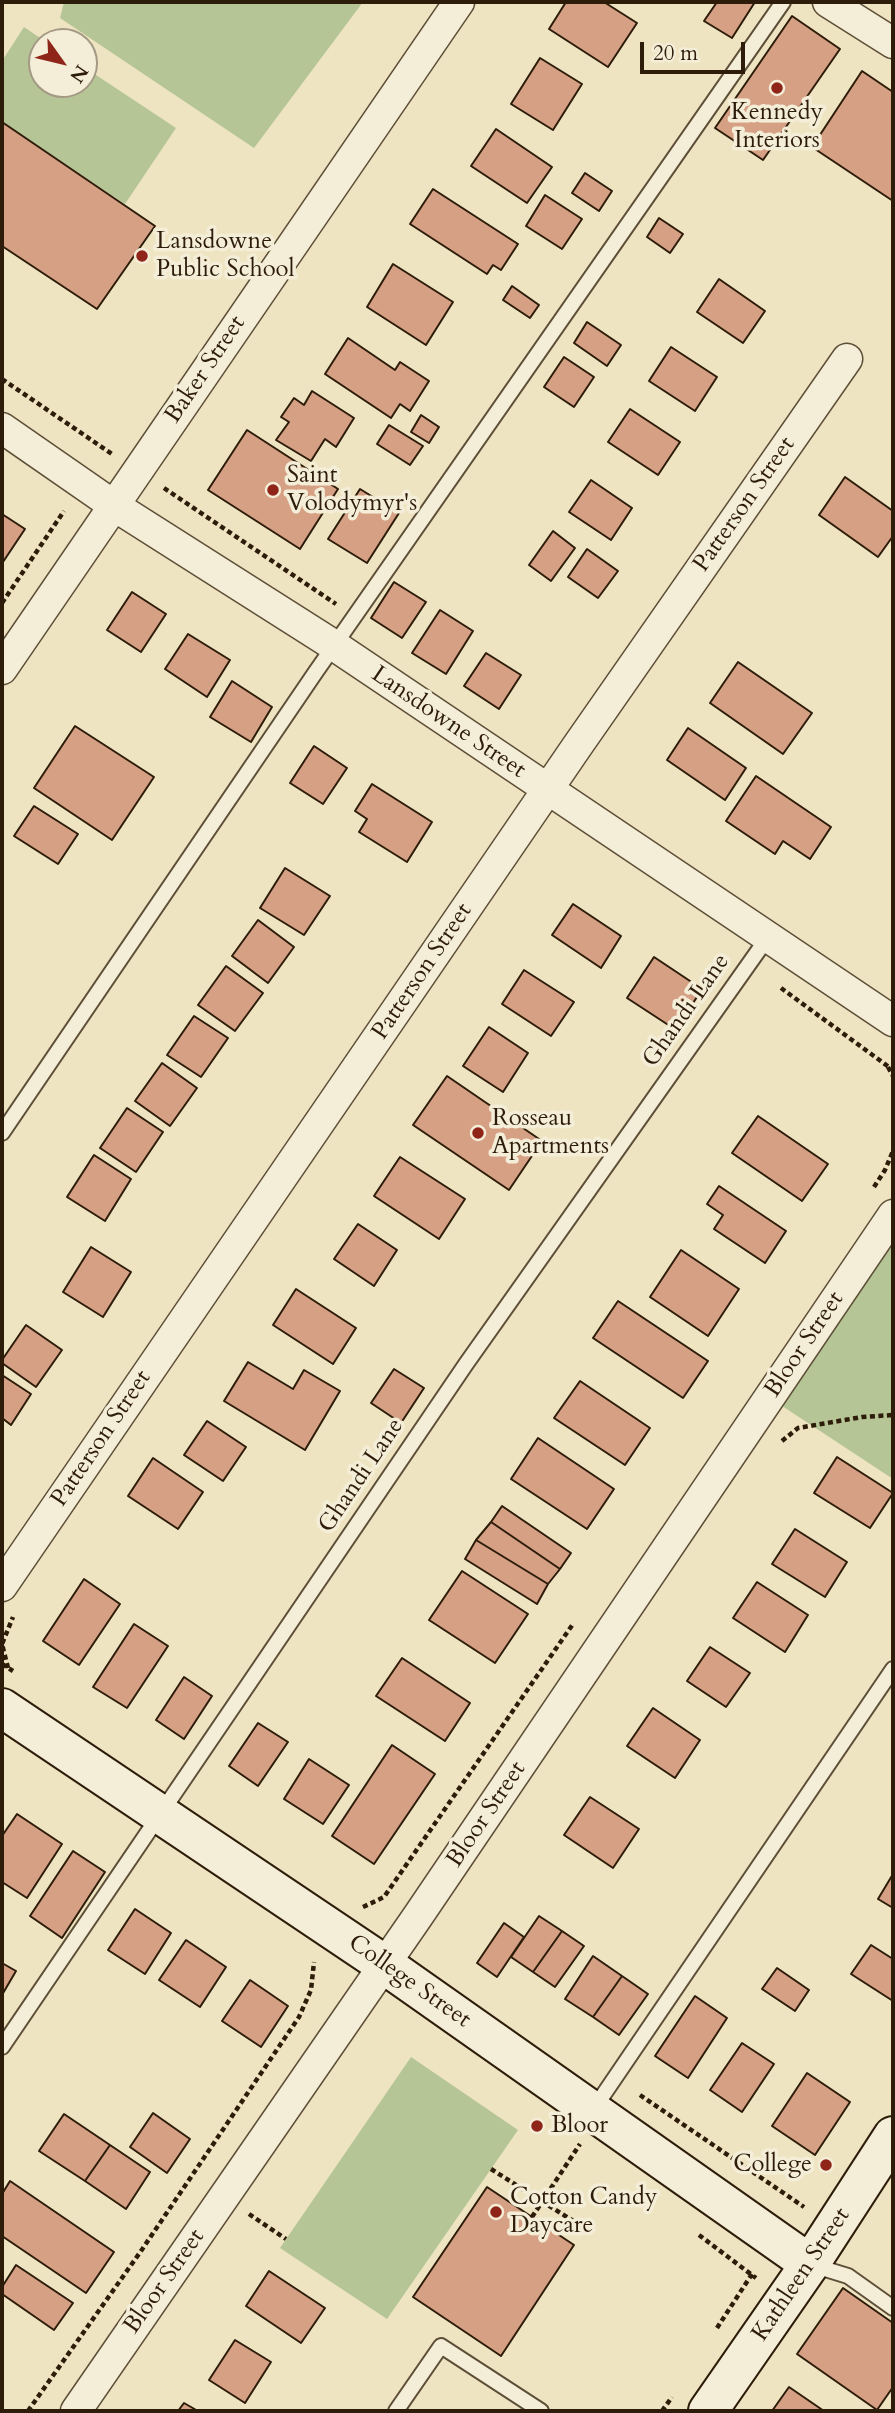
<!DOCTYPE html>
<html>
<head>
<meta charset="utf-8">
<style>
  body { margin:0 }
  #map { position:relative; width:895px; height:2413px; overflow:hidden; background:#eee4c1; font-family:Cardo,serif }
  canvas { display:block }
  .frame { position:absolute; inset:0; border:4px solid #2d1c09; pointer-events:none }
  .north { position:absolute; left:28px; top:28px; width:70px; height:70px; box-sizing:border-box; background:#f4edd7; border:2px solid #a49985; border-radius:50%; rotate:124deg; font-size:19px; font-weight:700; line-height:28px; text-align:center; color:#2d1c09 }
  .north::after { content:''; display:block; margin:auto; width:24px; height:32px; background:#8f2418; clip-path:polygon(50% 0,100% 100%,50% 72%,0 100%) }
  .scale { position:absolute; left:640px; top:42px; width:105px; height:32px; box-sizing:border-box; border:4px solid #2d1c09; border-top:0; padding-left:9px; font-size:21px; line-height:24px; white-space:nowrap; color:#2d1c09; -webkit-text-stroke:5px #f4edd7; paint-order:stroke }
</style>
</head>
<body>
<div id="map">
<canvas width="895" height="2413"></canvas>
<div class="frame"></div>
<div class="north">N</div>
<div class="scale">20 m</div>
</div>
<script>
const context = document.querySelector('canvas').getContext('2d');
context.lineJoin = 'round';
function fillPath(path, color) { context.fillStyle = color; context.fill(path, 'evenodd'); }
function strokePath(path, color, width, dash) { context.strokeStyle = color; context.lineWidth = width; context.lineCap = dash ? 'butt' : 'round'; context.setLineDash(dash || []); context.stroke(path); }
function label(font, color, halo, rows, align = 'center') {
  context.font = font + ' Cardo,serif'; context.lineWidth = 7; context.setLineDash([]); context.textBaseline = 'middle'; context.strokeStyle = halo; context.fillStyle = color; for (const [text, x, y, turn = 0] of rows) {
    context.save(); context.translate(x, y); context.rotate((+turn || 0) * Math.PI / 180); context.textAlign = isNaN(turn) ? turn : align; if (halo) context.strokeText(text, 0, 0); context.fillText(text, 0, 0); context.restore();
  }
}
fillPath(new Path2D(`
  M 64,2 L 363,2 L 254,148 L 60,18 Z
  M 24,27 L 46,42 L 42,42 L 42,84 L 84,84 L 84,67 L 176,128 L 125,204 L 2,122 L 2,61 Z
  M 893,1209 L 893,1479 L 767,1396 Z
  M 411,2057 L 518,2130 L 387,2319 L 280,2248 Z`), '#b5c595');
const building = new Path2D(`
  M 566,2 L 604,2 L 637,23 L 608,67 L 549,29 Z
  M 717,2 L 755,2 L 732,38 L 704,21 Z
  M 792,16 L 840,49 L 763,160 L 715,128 Z
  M 540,58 L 582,84 L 553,130 L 511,104 Z
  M 862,71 L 893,92 L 893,201 L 812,147 Z
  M 2,122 L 155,226 L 97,309 L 2,246 Z
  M 496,129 L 552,167 L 527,203 L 471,166 Z
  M 585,173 L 612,191 L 599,211 L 572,193 Z
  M 433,189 L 518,244 L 501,270 L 493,265 L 487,274 L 410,224 Z
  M 545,195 L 582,219 L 562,249 L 526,226 Z
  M 659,218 L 683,234 L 670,253 L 647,237 Z
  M 393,264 L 453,302 L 426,345 L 367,307 Z
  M 719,279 L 765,311 L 743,343 L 697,312 Z
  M 512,286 L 539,305 L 530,318 L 503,300 Z
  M 587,322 L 621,345 L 607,366 L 574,343 Z
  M 348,338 L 395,370 L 400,362 L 429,381 L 410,411 L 400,404 L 391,418 L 325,374 Z
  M 671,347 L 717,377 L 695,411 L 649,381 Z
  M 564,357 L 594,377 L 574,407 L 544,387 Z
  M 312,391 L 354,418 L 336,447 L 325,439 L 311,461 L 276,440 L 289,422 L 281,417 L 294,398 L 304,405 Z
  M 630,409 L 680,442 L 658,475 L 608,442 Z
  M 421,415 L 439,427 L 429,443 L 411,432 Z
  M 389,425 L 423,446 L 410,465 L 377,444 Z
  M 247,430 L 338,489 L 300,549 L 208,490 Z
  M 845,477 L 893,511 L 893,536 L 878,557 L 819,515 Z
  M 591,480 L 632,508 L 611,540 L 569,512 Z
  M 360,489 L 399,513 L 367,563 L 328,539 Z
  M 2,514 L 25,529 L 3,562 L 2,561 Z
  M 553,531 L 575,548 L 551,581 L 529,565 Z
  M 587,549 L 618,571 L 598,598 L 568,577 Z
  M 394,582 L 426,602 L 402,638 L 371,618 Z
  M 132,592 L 166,614 L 141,652 L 107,630 Z
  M 440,610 L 473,631 L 446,674 L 412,653 Z
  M 188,634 L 230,660 L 207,697 L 165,669 Z
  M 486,653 L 521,675 L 499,709 L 464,686 Z
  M 738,662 L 812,713 L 783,754 L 710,703 Z
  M 232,681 L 272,707 L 251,742 L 210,717 Z
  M 75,726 L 154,777 L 112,840 L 34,788 Z
  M 688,728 L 746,768 L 725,800 L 667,760 Z
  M 314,746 L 347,768 L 323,804 L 290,783 Z
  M 756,776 L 831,827 L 810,859 L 783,841 L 775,854 L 726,821 Z
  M 372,784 L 432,822 L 407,862 L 359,832 L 367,819 L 355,811 Z
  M 34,806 L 78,834 L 58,864 L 14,836 Z
  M 285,868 L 330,896 L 304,935 L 260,908 Z
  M 573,904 L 621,936 L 601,968 L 552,935 Z
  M 258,920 L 294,947 L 268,983 L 232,956 Z
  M 654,957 L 702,989 L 676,1030 L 627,998 Z
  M 226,966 L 263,993 L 235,1031 L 198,1005 Z
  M 524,970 L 574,1002 L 551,1036 L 502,1004 Z
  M 194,1016 L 228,1038 L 201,1077 L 167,1055 Z
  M 489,1027 L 528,1053 L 503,1092 L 463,1066 Z
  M 162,1063 L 197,1088 L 170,1126 L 135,1101 Z
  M 447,1076 L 542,1141 L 509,1190 L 413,1125 Z
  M 127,1108 L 163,1132 L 136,1172 L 100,1148 Z
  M 758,1116 L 828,1164 L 802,1201 L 732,1153 Z
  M 94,1155 L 131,1179 L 105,1221 L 67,1197 Z
  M 400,1157 L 465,1199 L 439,1239 L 374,1196 Z
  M 719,1186 L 786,1231 L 765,1263 L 714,1229 L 723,1215 L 707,1204 Z
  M 358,1224 L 397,1250 L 374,1286 L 334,1259 Z
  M 91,1247 L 131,1272 L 103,1317 L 63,1292 Z
  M 681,1250 L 739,1289 L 708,1336 L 650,1297 Z
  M 296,1289 L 356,1328 L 333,1364 L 273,1325 Z
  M 618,1301 L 708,1361 L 683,1398 L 593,1338 Z
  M 26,1325 L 62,1350 L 36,1387 L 2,1363 L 2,1360 Z
  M 248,1362 L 293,1389 L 304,1370 L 340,1391 L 305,1450 L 224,1401 Z
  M 394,1369 L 424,1388 L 401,1423 L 371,1403 Z
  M 2,1375 L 31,1394 L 11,1425 L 2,1418 Z
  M 580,1381 L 650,1428 L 625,1465 L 554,1418 Z
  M 207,1421 L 246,1447 L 223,1481 L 184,1455 Z
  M 538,1438 L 614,1489 L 587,1529 L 511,1479 Z
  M 837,1457 L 893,1493 L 870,1528 L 814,1493 Z
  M 153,1458 L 203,1492 L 178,1529 L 128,1496 Z
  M 502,1506 L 571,1553 L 560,1569 L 491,1522 Z
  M 491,1522 L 560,1569 L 548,1584 L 476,1540 Z
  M 795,1529 L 847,1562 L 825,1597 L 772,1564 Z
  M 476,1540 L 548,1584 L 537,1604 L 465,1559 Z
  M 462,1571 L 528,1614 L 495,1663 L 429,1620 Z
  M 84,1579 L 120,1604 L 79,1665 L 43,1641 Z
  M 757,1582 L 808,1615 L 785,1652 L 733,1618 Z
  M 134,1624 L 168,1646 L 127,1708 L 93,1687 Z
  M 710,1647 L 750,1673 L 726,1707 L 687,1681 Z
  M 402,1658 L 470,1703 L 445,1741 L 376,1696 Z
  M 184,1677 L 212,1696 L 184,1739 L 156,1720 Z
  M 653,1708 L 700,1740 L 675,1778 L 627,1746 Z
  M 258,1723 L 288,1742 L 258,1786 L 229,1766 Z
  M 392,1745 L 435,1774 L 374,1864 L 332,1836 Z
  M 309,1759 L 349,1785 L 323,1824 L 284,1799 Z
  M 590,1797 L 639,1829 L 613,1868 L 564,1835 Z
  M 17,1814 L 62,1844 L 27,1898 L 2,1882 L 2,1836 Z
  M 73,1851 L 105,1872 L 62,1938 L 30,1916 Z
  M 893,1874 L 893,1908 L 878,1899 Z
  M 135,1909 L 171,1933 L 145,1974 L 108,1950 Z
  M 539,1916 L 562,1931 L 533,1972 L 511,1957 Z
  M 504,1923 L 524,1937 L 497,1977 L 477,1963 Z
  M 562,1931 L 584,1946 L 555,1987 L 533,1972 Z
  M 186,1940 L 226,1967 L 200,2007 L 159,1980 Z
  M 871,1945 L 893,1959 L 893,2001 L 851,1974 Z
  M 593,1956 L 622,1976 L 593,2017 L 565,1999 Z
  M 2,1963 L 16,1971 L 2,1995 Z
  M 777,1968 L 809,1990 L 795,2011 L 762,1989 Z
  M 622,1976 L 648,1994 L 619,2035 L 593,2017 Z
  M 250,1980 L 288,2006 L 261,2047 L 222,2021 Z
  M 695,1996 L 727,2018 L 688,2078 L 655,2056 Z
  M 742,2043 L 774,2064 L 742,2112 L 710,2090 Z
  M 807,2073 L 850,2102 L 815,2155 L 772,2126 Z
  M 153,2113 L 190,2139 L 167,2173 L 130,2147 Z
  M 64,2114 L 110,2145 L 85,2181 L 39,2151 Z
  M 110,2145 L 150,2172 L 126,2209 L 85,2181 Z
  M 10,2181 L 114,2252 L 86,2293 L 2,2236 L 2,2194 Z
  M 487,2187 L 574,2245 L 501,2356 L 413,2297 Z
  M 16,2265 L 73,2303 L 54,2330 L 2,2294 L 2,2287 Z
  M 269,2271 L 325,2308 L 301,2343 L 246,2306 Z
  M 843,2288 L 893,2323 L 893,2387 L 877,2410 L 797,2354 Z
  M 235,2340 L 271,2362 L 245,2403 L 209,2380 Z
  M 789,2387 L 824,2411 L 772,2411 Z
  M 184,2403 L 198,2411 L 178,2411 Z`);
fillPath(building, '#d5a084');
strokePath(building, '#2d1c09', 2);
const lane = new Path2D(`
  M 2,1133 L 315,673 L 783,2
  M 2,2047 L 466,1364 L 768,937
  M 593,2110 L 893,1669
  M 812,2265 L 848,2276 L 893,2308
  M 396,2411 L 441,2346 L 541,2411`);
const street = new Path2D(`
  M 828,2 L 893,43
  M 2,428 L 113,505 L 335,646 L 893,1021
  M 2,669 L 459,2
  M 2,1586 L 578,745 L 847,359
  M 76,2411 L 418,1916 L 893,1215`);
const secondary = new Path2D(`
  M 2,1708 L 385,1965 L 810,2264
  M 708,2411 L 810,2264 L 893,2136`);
strokePath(lane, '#5d4e37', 18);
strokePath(street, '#5d4e37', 33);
strokePath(secondary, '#2d1c09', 42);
strokePath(new Path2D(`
  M 2,379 L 112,454
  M 164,488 L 336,604
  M 2,603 L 64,511
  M 781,988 L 893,1070
  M 888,1067 L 893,1076
  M 874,1187 L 885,1170 L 893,1151
  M 782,1441 L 798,1428 L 862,1417 L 893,1415
  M 2,1664 L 13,1671
  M 8,1668 L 2,1644 L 13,1617
  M 363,1907 L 384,1897 L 573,1624
  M 640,2095 L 804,2207
  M 491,2169 L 589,2231
  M 249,2214 L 286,2239
  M 532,2217 L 580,2144
  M 699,2235 L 756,2278
  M 717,2328 L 752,2274
  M 28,2411 L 141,2251 L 299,2017 L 311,1990 L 314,1962
  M 662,2411 L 672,2397`), '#2d1c09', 4.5, [5, 3.5]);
strokePath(lane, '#f4edd7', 14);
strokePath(street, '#f4edd7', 30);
strokePath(secondary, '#f4edd7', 38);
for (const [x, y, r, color] of [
  [777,88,7,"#8f2418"],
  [142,256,7,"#8f2418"],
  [273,490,7,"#8f2418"],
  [478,1133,7,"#8f2418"],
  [537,2126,7,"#8f2418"],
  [826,2165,7,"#8f2418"],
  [496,2212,7,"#8f2418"]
]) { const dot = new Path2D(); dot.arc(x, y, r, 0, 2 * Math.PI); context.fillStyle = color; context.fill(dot); strokePath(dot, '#f4edd7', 2.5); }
label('24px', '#2d1c09', '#f4edd7', [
  ["Kennedy",777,113,"center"],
  ["Interiors",777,141,"center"],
  ["Lansdowne",156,242],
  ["Public School",156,270],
  ["Saint",287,476],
  ["Volodymyr's",287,504],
  ["Rosseau",492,1119],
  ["Apartments",492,1147],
  ["Bloor",551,2126],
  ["College",812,2165,"right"],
  ["Cotton Candy",510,2198],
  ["Daycare",510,2226]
], 'left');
label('24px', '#2d1c09', '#f4edd7', [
  ["Baker Street",206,370,-56],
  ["Patterson Street",745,505,-55],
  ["Lansdowne Street",448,723,34],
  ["Patterson Street",423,972,-56],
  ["Ghandi Lane",687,1011,-55],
  ["Bloor Street",805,1345,-56],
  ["Patterson Street",102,1439,-56],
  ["Ghandi Lane",362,1476,-56],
  ["Bloor Street",487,1815,-56],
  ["College Street",409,1982,35],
  ["Kathleen Street",802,2275,-56],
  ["Bloor Street",165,2282,-55]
]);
</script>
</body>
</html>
